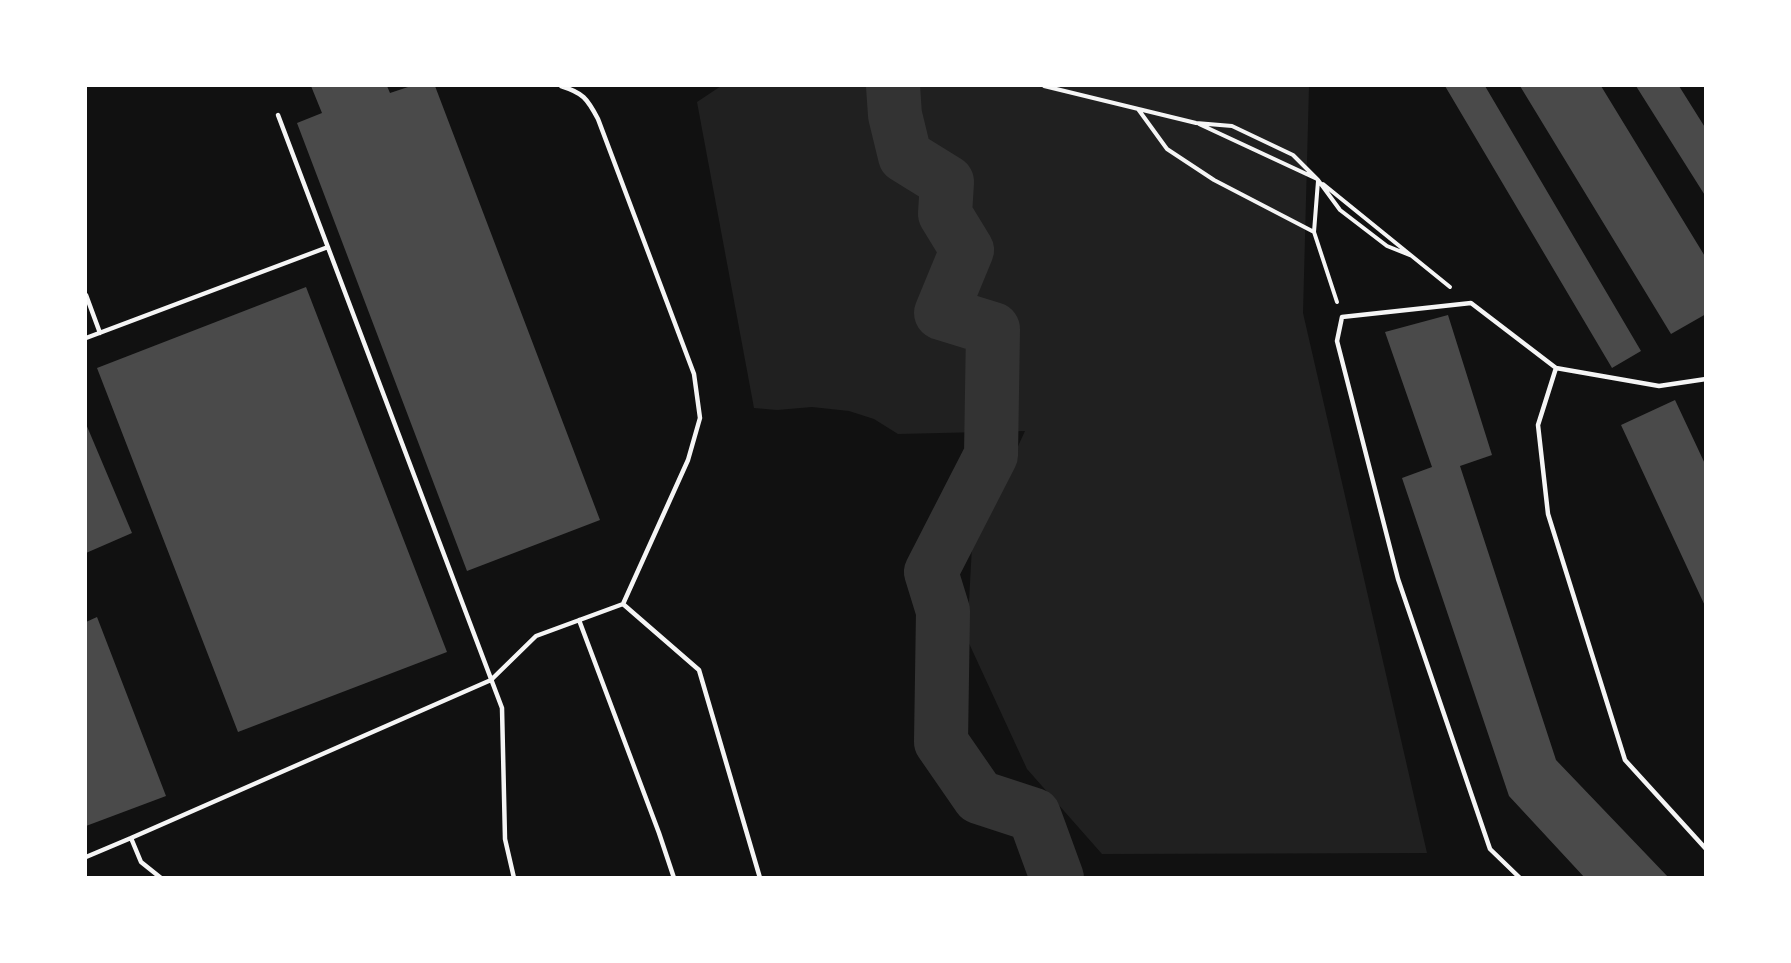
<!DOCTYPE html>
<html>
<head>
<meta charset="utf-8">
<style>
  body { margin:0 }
  #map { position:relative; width:1791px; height:963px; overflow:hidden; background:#111; font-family:"Nunito Sans",sans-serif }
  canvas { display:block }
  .frame { position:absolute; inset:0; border:87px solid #fff; pointer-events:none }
</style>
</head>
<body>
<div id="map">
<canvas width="1791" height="963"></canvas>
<div class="frame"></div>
</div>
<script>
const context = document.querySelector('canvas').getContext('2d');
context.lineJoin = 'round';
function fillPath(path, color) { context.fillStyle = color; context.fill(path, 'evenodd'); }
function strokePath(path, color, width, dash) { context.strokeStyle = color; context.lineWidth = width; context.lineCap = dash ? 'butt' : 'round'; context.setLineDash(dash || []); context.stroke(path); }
fillPath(new Path2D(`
  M 721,86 L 1309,86 L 1303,313 L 1427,853 L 1102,854 L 1027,769 L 967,639 L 972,546 L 1025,431 L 898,434 L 874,419 L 849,411 L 812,407 L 777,410 L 754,408 L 697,102 Z`), '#202020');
strokePath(new Path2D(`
  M 893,86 L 895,115 L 905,156 L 947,182 L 945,214 L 967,250 L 941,313 L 993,329 L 991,455 L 931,572 L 943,611 L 941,742 L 979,797 L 1034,815 L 1057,878`), '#333', 54);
fillPath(new Path2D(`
  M 311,86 L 387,86 L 390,93 L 411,86 L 435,86 L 600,520 L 467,571 L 297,123 L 322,113 Z
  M 1445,86 L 1485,86 L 1641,351 L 1612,368 Z
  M 1520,86 L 1601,86 L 1706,258 L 1706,314 L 1671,334 Z
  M 1636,86 L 1679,86 L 1706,129 L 1706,197 Z
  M 306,287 L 447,652 L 238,732 L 97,368 Z
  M 1448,315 L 1492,455 L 1460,466 L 1556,760 L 1669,878 L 1585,878 L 1509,796 L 1402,478 L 1432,467 L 1385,332 Z
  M 1675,400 L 1706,466 L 1706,608 L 1621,425 Z
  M 86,424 L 132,533 L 86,553 Z
  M 97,617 L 166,796 L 86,826 L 86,622 Z`), '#4a4a4a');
strokePath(new Path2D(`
  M 1044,86 L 1196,123 L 1232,126 L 1293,155 L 1318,180 L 1340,210 L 1387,246 L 1412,256
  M 1138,109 L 1167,149 L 1214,180 L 1314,232 L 1337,302
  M 1199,124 L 1315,178
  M 1323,184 L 1450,287
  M 1314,232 L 1318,181`), '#f5f5f5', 4);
strokePath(new Path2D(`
  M 278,115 L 502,708 L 505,839 L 514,878
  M 86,295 L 100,333
  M 86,338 L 328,247
  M 1556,368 L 1538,425 L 1548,514 L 1625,760 L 1706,849
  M 623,604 L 699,670 L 760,878
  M 579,620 L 659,833 L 674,878
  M 131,838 L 491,680 L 536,636 L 623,604 L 688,460 L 700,418 L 694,374 L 598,119 C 587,98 583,93 561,86
  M 86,857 L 131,838 L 141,862 L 161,878
  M 1520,878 L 1490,849 L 1398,579 L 1337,341 L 1342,317 L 1471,303 L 1556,368 L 1659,386 L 1706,379`), '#f5f5f5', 4.5);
</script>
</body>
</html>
